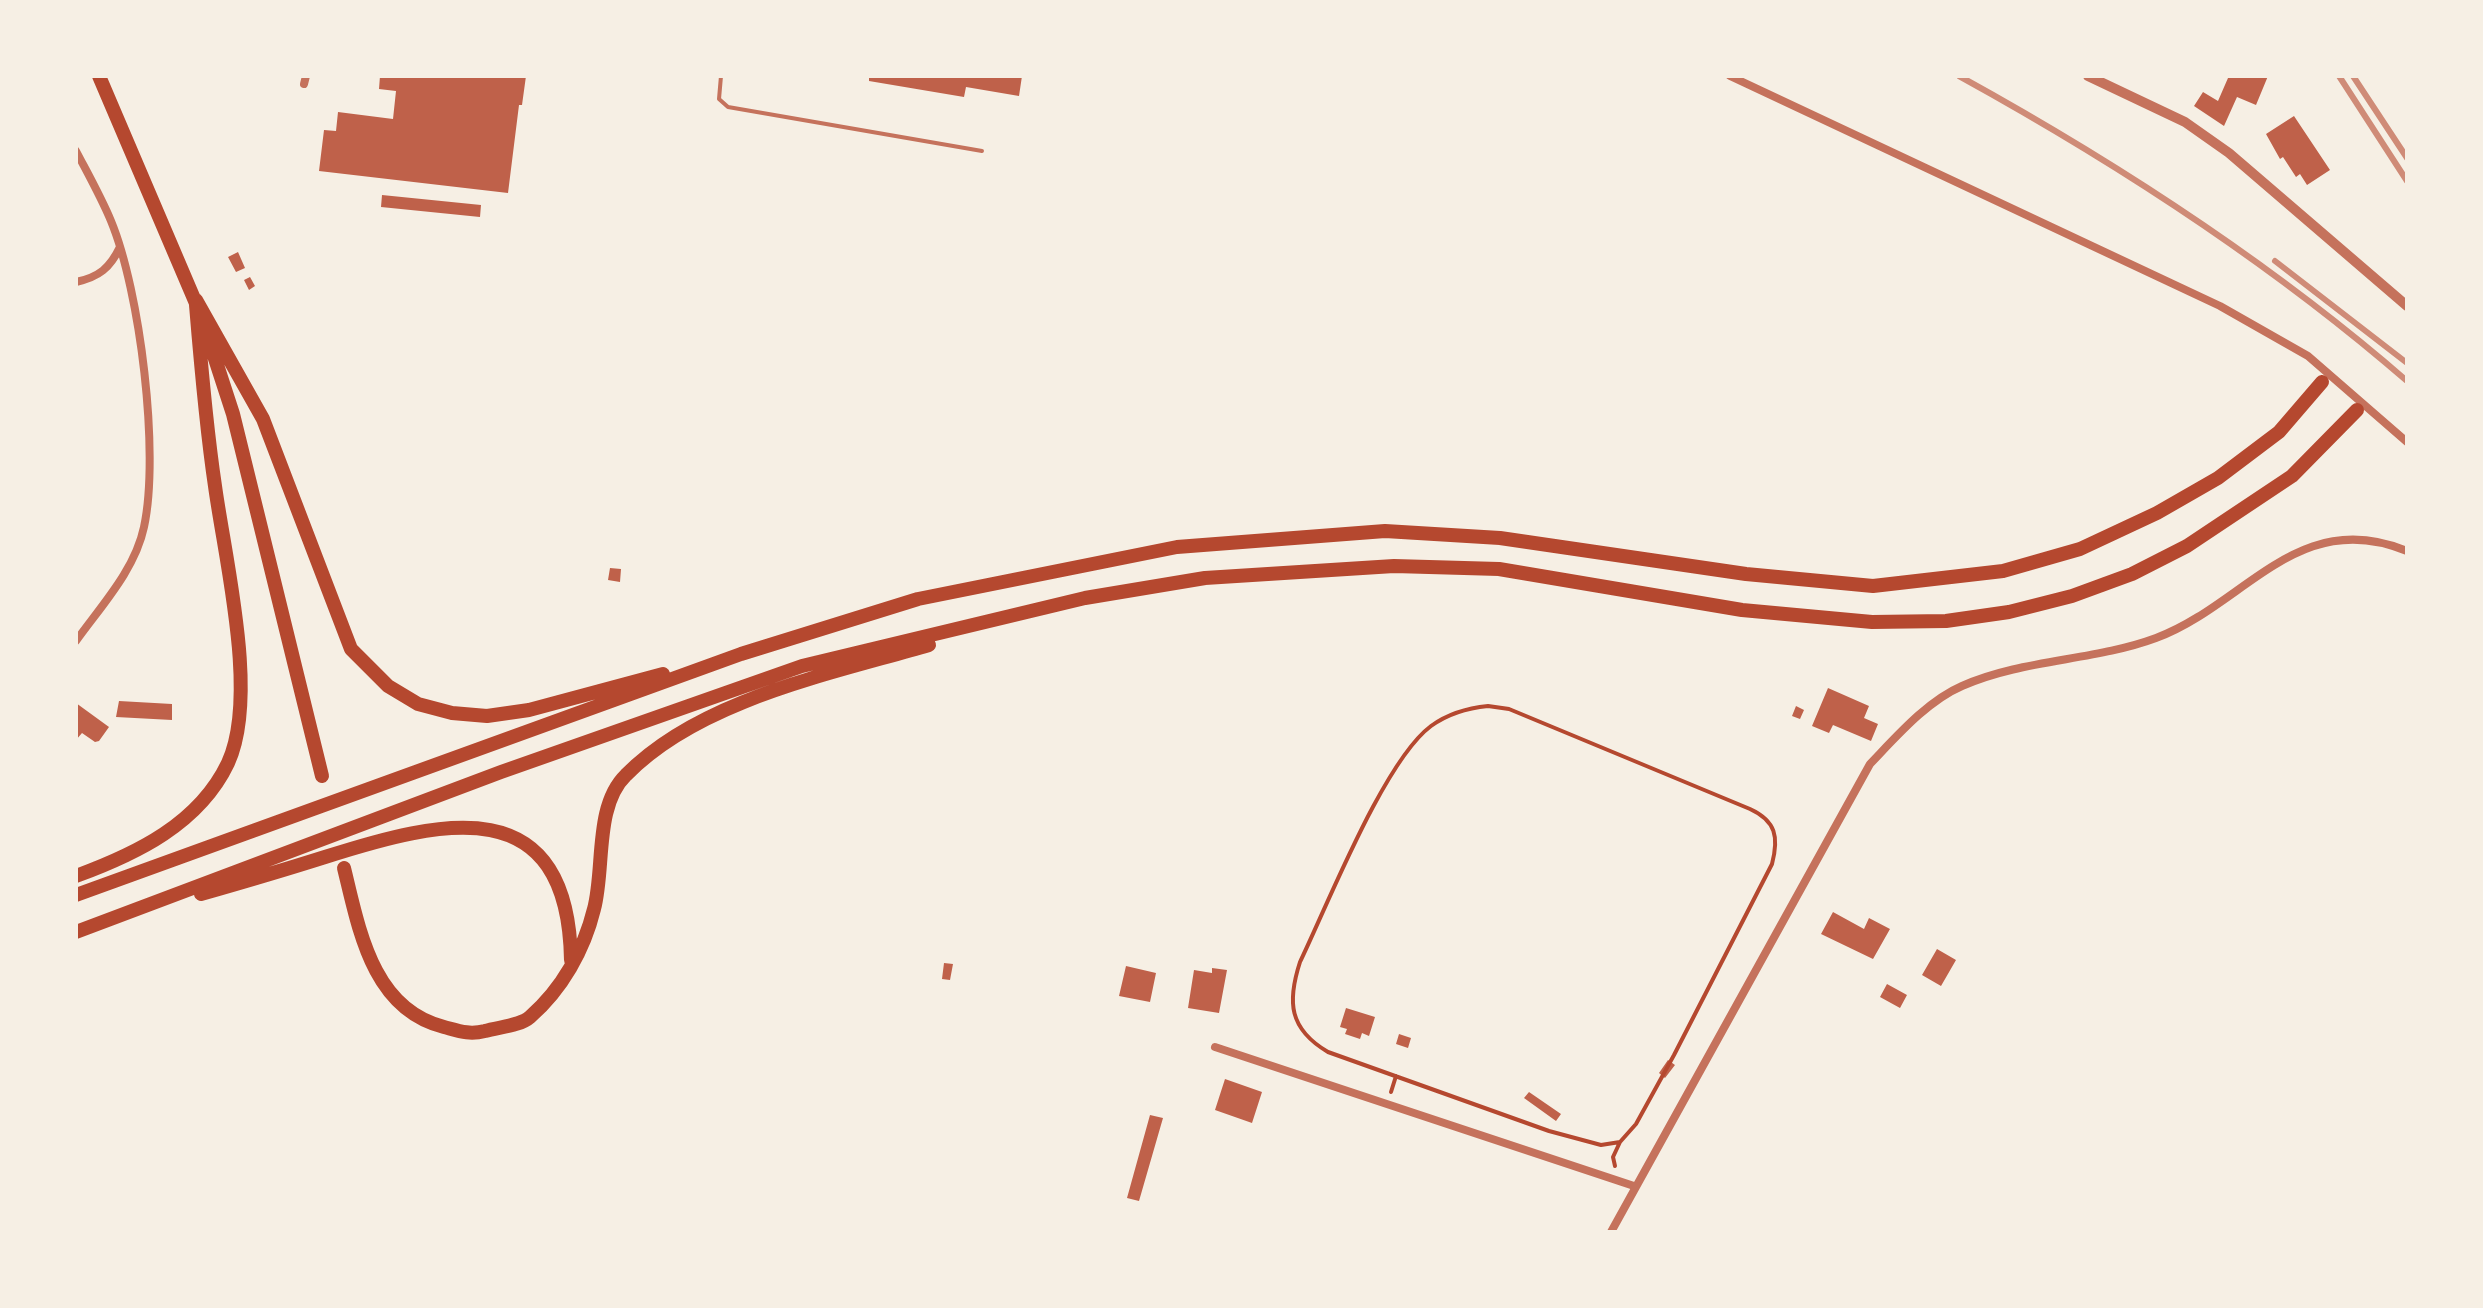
<!DOCTYPE html>
<html>
<head>
<meta charset="utf-8">
<style>
  body { margin:0 }
  #map { position:relative; width:2483px; height:1308px; overflow:hidden; background:#f6efe4; font-family:"Source Sans 3",sans-serif }
  canvas { display:block }
  .frame { position:absolute; inset:0; border:78px solid #f6efe4; pointer-events:none }
</style>
</head>
<body>
<div id="map">
<canvas width="2483" height="1308"></canvas>
<div class="frame"></div>
</div>
<script>
const context = document.querySelector('canvas').getContext('2d');
context.lineJoin = 'round';
function fillPath(path, color) { context.fillStyle = color; context.fill(path, 'evenodd'); }
function strokePath(path, color, width, dash) { context.strokeStyle = color; context.lineWidth = width; context.lineCap = dash ? 'butt' : 'round'; context.setLineDash(dash || []); context.stroke(path); }
fillPath(new Path2D(`
  M 380,76 L 526,76 L 522,105 L 519,105 L 508,193 L 319,171 L 324,130 L 336,131 L 338,112 L 393,119 L 396,91 L 379,89 Z
  M 869,76 L 1022,76 L 1019,96 L 966,87 L 964,97 L 869,81 Z
  M 2224,76 L 2268,76 L 2256,105 L 2237,97 L 2224,126 L 2194,106 L 2203,92 L 2218,101 L 2228,78 Z
  M 2294,116 L 2330,170 L 2307,185 L 2300,174 L 2296,177 L 2283,157 L 2280,159 L 2266,134 Z
  M 382,195 L 481,205 L 480,217 L 381,207 Z
  M 238,252 L 245,268 L 236,272 L 228,257 Z
  M 250,277 L 255,286 L 249,290 L 244,280 Z
  M 610,568 L 621,569 L 620,582 L 608,580 Z
  M 1828,688 L 1869,706 L 1864,718 L 1878,724 L 1871,741 L 1833,725 L 1829,733 L 1812,726 Z
  M 119,701 L 172,704 L 172,720 L 116,717 Z
  M 76,703 L 109,727 L 99,741 L 95,742 L 82,733 L 76,740 Z
  M 1796,706 L 1804,710 L 1800,719 L 1792,716 Z
  M 1833,912 L 1864,929 L 1869,918 L 1890,929 L 1873,959 L 1821,934 Z
  M 1937,949 L 1956,960 L 1941,986 L 1922,975 Z
  M 944,963 L 953,964 L 950,980 L 942,979 Z
  M 1126,966 L 1156,973 L 1150,1002 L 1119,996 Z
  M 1212,968 L 1227,970 L 1219,1013 L 1188,1008 L 1194,970 L 1212,973 Z
  M 1887,984 L 1907,995 L 1900,1008 L 1880,997 Z
  M 1346,1008 L 1375,1017 L 1369,1036 L 1362,1033 L 1360,1039 L 1345,1034 L 1347,1029 L 1340,1027 Z
  M 1399,1034 L 1411,1038 L 1408,1048 L 1396,1044 Z
  M 1668,1060 L 1675,1065 L 1665,1078 L 1659,1073 Z
  M 1225,1079 L 1262,1092 L 1252,1123 L 1215,1110 Z
  M 1529,1092 L 1561,1114 L 1556,1121 L 1524,1098 Z
  M 1150,1115 L 1163,1118 L 1139,1201 L 1127,1198 Z`), '#bf614a');
strokePath(new Path2D(`
  M 1488,706 L 1509,709 L 1750,809 C 1776,821 1779,837 1772,864 L 1674,1055 L 1636,1124 L 1620,1142 L 1601,1145 L 1549,1131 L 1328,1052 C 1289,1029 1287,1002 1300,962 C 1328,904 1384,761 1431,726 C 1449,713 1467,708 1488,706 Z
  M 1391,1092 L 1396,1076
  M 1615,1166 L 1613,1157 L 1620,1142`), '#b5482f', 4);
strokePath(new Path2D(`
  M 721,76 L 719,99 L 728,107 L 982,151`), '#c5725c', 4);
strokePath(new Path2D(`
  M 1730,76 L 2220,306 L 2308,356 L 2407,442
  M 304,84 L 306,76
  M 76,151 C 88,174 101,197 111,221 C 140,291 160,453 144,527 C 135,570 101,606 76,641
  M 76,282 C 99,277 110,268 120,247
  M 1215,1047 L 1634,1186
  M 1611,1232 L 1870,764 C 1896,737 1927,701 1962,686 C 2023,659 2094,661 2156,638 C 2245,605 2298,506 2407,551`), '#c5725c', 8);
strokePath(new Path2D(`
  M 2088,76 L 2185,122 L 2229,153 L 2407,306`), '#c5725c', 10);
strokePath(new Path2D(`
  M 99,76 L 198,308
  M 196,300 L 263,419 L 351,649 L 388,686 L 418,704 L 452,713 L 487,716 L 529,710 L 663,674
  M 206,331 L 233,414 L 322,776
  M 344,868 C 359,929 372,1009 444,1027 C 459,1031 469,1035 485,1031 C 498,1027 520,1026 530,1017 C 562,989 584,950 594,909 C 605,868 594,806 626,775 C 699,700 830,674 929,645
  M 76,876 C 136,854 199,824 228,763 C 259,696 225,560 215,486 C 206,426 201,366 196,305
  M 201,894 C 243,882 284,870 325,857 C 441,820 568,788 571,960
  M 76,895 L 741,654 L 918,599 L 1177,547 L 1385,531 L 1500,538 L 1746,574 L 1873,586 L 2003,571 L 2080,549 L 2157,513 L 2218,478 L 2279,432 L 2322,382
  M 76,932 L 501,772 L 802,666 L 1085,598 L 1205,578 L 1394,566 L 1499,569 L 1742,610 L 1872,622 L 1946,621 L 2009,612 L 2072,596 L 2132,574 L 2187,546 L 2292,476 L 2357,410`), '#b5482f', 14);
strokePath(new Path2D(`
  M 1959,76 C 2117,163 2270,262 2407,381
  M 2339,76 L 2407,181
  M 2353,76 L 2407,158
  M 2275,261 L 2407,363`), '#cf8b77', 6);
</script>
</body>
</html>
